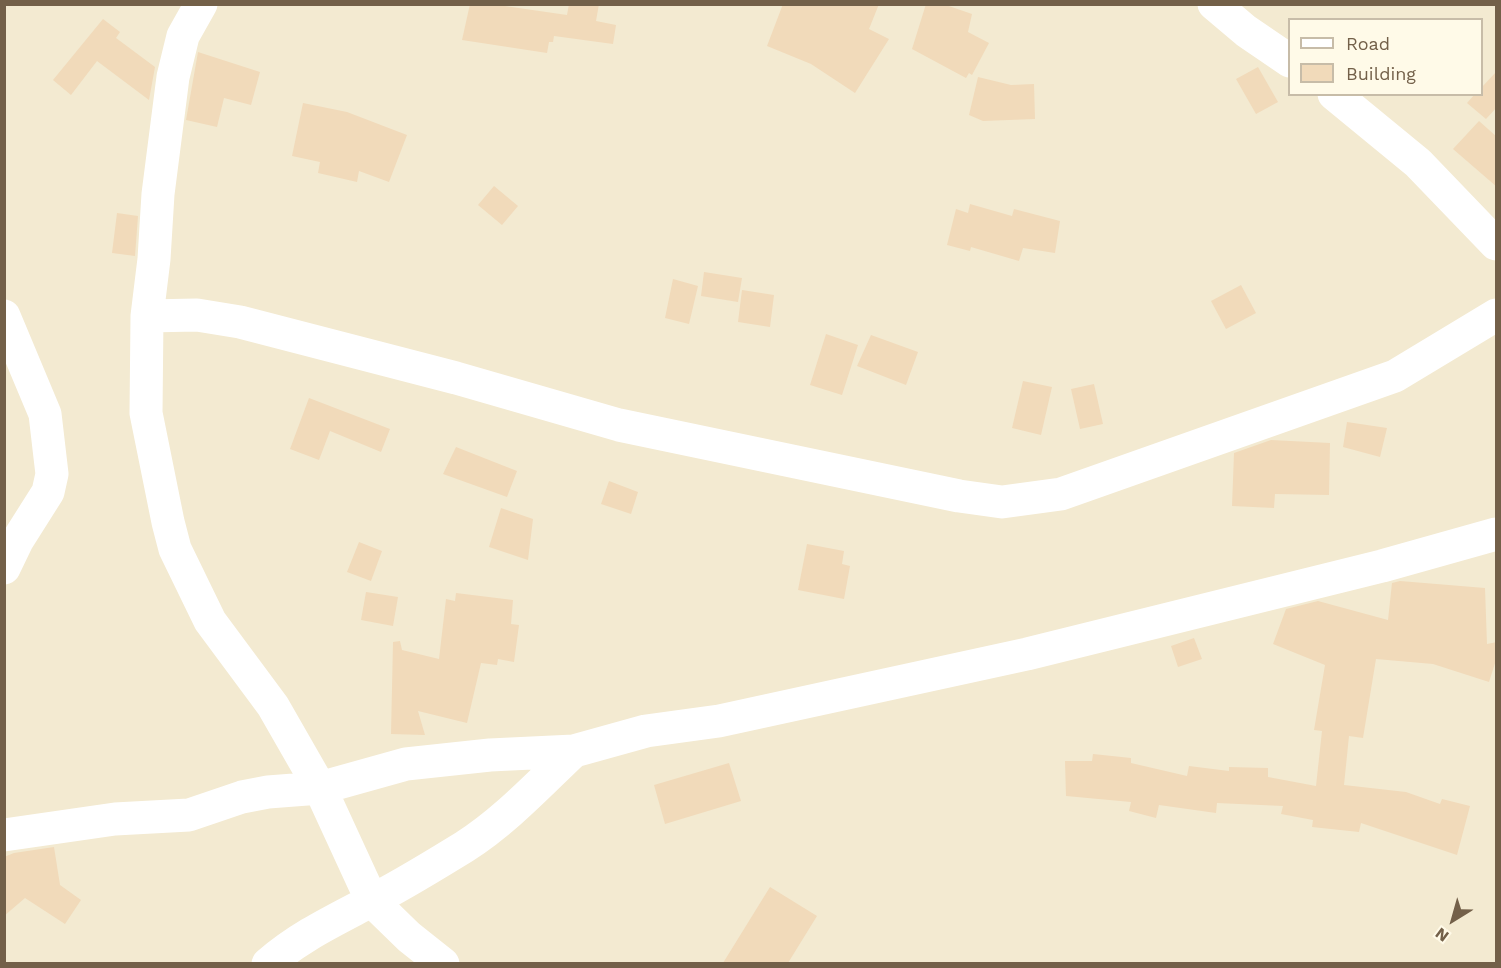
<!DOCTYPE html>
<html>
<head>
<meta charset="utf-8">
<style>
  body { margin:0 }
  #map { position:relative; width:1501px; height:968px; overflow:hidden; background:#fcf7e2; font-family:"Work Sans",sans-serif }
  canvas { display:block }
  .frame { position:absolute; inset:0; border:6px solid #736049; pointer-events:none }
  .legend { position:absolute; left:1288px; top:18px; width:195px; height:78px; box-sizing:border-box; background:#fffae8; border:2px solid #c7bca8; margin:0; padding:8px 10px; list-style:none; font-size:18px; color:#736049 }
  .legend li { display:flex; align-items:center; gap:12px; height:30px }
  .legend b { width:30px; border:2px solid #c7bca8 }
  .north { position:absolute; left:1423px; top:890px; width:60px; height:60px; -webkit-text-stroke:4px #fffae8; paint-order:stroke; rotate:217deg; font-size:16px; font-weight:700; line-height:24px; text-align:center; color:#736049 }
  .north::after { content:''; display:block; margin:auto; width:21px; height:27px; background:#736049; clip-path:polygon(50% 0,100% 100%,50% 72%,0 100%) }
</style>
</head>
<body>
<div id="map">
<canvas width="1501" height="968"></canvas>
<div class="frame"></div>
<ul class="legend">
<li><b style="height:8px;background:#fff"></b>Road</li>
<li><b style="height:16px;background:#f1daba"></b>Building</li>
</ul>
<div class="north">N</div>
</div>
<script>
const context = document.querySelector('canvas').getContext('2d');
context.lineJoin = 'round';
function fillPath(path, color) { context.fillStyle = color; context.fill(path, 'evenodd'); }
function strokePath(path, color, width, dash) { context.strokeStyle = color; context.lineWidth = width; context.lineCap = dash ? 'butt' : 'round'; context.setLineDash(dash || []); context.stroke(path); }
fillPath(new Path2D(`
  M 5,5 L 1496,5 L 1496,963 L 5,963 ZM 1290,20 L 1482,20 L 1482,94 L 1290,94 Z`), '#f3ead1');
fillPath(new Path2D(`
  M 470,4 L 491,4 L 567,15 L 569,4 L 599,4 L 596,21 L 616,25 L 613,44 L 554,36 L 553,42 L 549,42 L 547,53 L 462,40 Z
  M 783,4 L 879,4 L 869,29 L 889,39 L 855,93 L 811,64 L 767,46 Z
  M 926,4 L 943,4 L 972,14 L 968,32 L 989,43 L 972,75 L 969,73 L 966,78 L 912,49 Z
  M 103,19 L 120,32 L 116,38 L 155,67 L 149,100 L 97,61 L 71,95 L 53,80 Z
  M 198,52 L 260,72 L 251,105 L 224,98 L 217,127 L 186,120 Z
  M 1258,67 L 1278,102 L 1256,114 L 1236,79 Z
  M 1497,71 L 1497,107 L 1486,119 L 1467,103 L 1475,94 L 1482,94 L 1482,87 Z
  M 978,77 L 1011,85 L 1034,84 L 1035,119 L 983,121 L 969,115 Z
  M 303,103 L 347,112 L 407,135 L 389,182 L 359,171 L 357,182 L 318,173 L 320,162 L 292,156 Z
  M 1479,121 L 1497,137 L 1497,187 L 1453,149 Z
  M 494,186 L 518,206 L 502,225 L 478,205 Z
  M 970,204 L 1012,216 L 1014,209 L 1060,221 L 1055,253 L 1023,248 L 1019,261 L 971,247 L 970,251 L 947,245 L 956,209 L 968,213 Z
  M 117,213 L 138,216 L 135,256 L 112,253 Z
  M 704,272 L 742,278 L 738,302 L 701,296 Z
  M 673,279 L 698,286 L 689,324 L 665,318 Z
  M 1241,285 L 1256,313 L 1226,329 L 1211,301 Z
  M 742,290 L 774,295 L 770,327 L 738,322 Z
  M 826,334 L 858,345 L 842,395 L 810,385 Z
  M 871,335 L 918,352 L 906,385 L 857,366 Z
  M 1023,381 L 1052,387 L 1041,435 L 1012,428 Z
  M 1094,384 L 1103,424 L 1080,429 L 1071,389 Z
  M 309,398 L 390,429 L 381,452 L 330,431 L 319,460 L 290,449 Z
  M 1347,422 L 1387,428 L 1380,457 L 1343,447 Z
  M 1271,440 L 1330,443 L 1329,495 L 1275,494 L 1274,508 L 1232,506 L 1234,453 Z
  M 456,447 L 517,471 L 507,497 L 443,474 Z
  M 609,481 L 638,492 L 631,514 L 601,504 Z
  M 501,508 L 533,519 L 528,560 L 489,547 Z
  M 359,542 L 382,551 L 371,581 L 347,572 Z
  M 807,544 L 844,551 L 842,564 L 850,566 L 844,599 L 798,590 Z
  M 1400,581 L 1485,588 L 1487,644 L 1497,642 L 1497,657 L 1489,682 L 1433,664 L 1376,659 L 1363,738 L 1349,736 L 1344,785 L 1406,792 L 1440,804 L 1442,799 L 1470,806 L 1457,855 L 1361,823 L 1359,832 L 1312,827 L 1313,820 L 1281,814 L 1283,806 L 1217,803 L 1216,813 L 1159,805 L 1156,818 L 1129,811 L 1131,802 L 1066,796 L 1065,761 L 1092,761 L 1093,754 L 1131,758 L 1131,763 L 1187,776 L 1189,766 L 1229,771 L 1229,767 L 1268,768 L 1268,777 L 1316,786 L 1322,731 L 1314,730 L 1325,665 L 1273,644 L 1286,609 L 1318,601 L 1388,620 L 1392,583 Z
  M 366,592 L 398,597 L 393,626 L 361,620 Z
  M 456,593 L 513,600 L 511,624 L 519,625 L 514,662 L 498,659 L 497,665 L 481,663 L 467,723 L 418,711 L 425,735 L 391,734 L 393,642 L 400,641 L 402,650 L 439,659 L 446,599 L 455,601 Z
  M 1194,638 L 1202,659 L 1178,667 L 1171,646 Z
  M 729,763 L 741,801 L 665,824 L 654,785 Z
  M 54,847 L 60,885 L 81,900 L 65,924 L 25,898 L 4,916 L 4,857 L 14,853 Z
  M 770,887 L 817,916 L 788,963 L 723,963 Z`), '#f1daba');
strokePath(new Path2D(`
  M 201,4 L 183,36 L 173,77 L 158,194 L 154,259 L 147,316 L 146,413 L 168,522 L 175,549 L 210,621 L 273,706 L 320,788 L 372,901 L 409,937 L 443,964
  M 1214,4 L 1246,31 L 1290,61
  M 1334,94 L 1418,163 L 1496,244
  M 4,316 L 45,414 L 52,474 L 48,492 L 17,541 L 4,568
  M 147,316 L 197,315 L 240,322 L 456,378 L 619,425 L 959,496 L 1002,502 L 1061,494 L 1395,376 L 1496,315
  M 4,835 L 115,819 L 189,815 L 242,797 L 268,792 L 320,788 L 406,764 L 490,755 L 574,751 L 646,731 L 719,721 L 1027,654 L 1382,566 L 1496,534
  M 268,964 C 299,937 333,921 369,902 C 401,886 433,866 464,847 C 505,821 539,784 574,751`), '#fff', 33);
</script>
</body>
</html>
